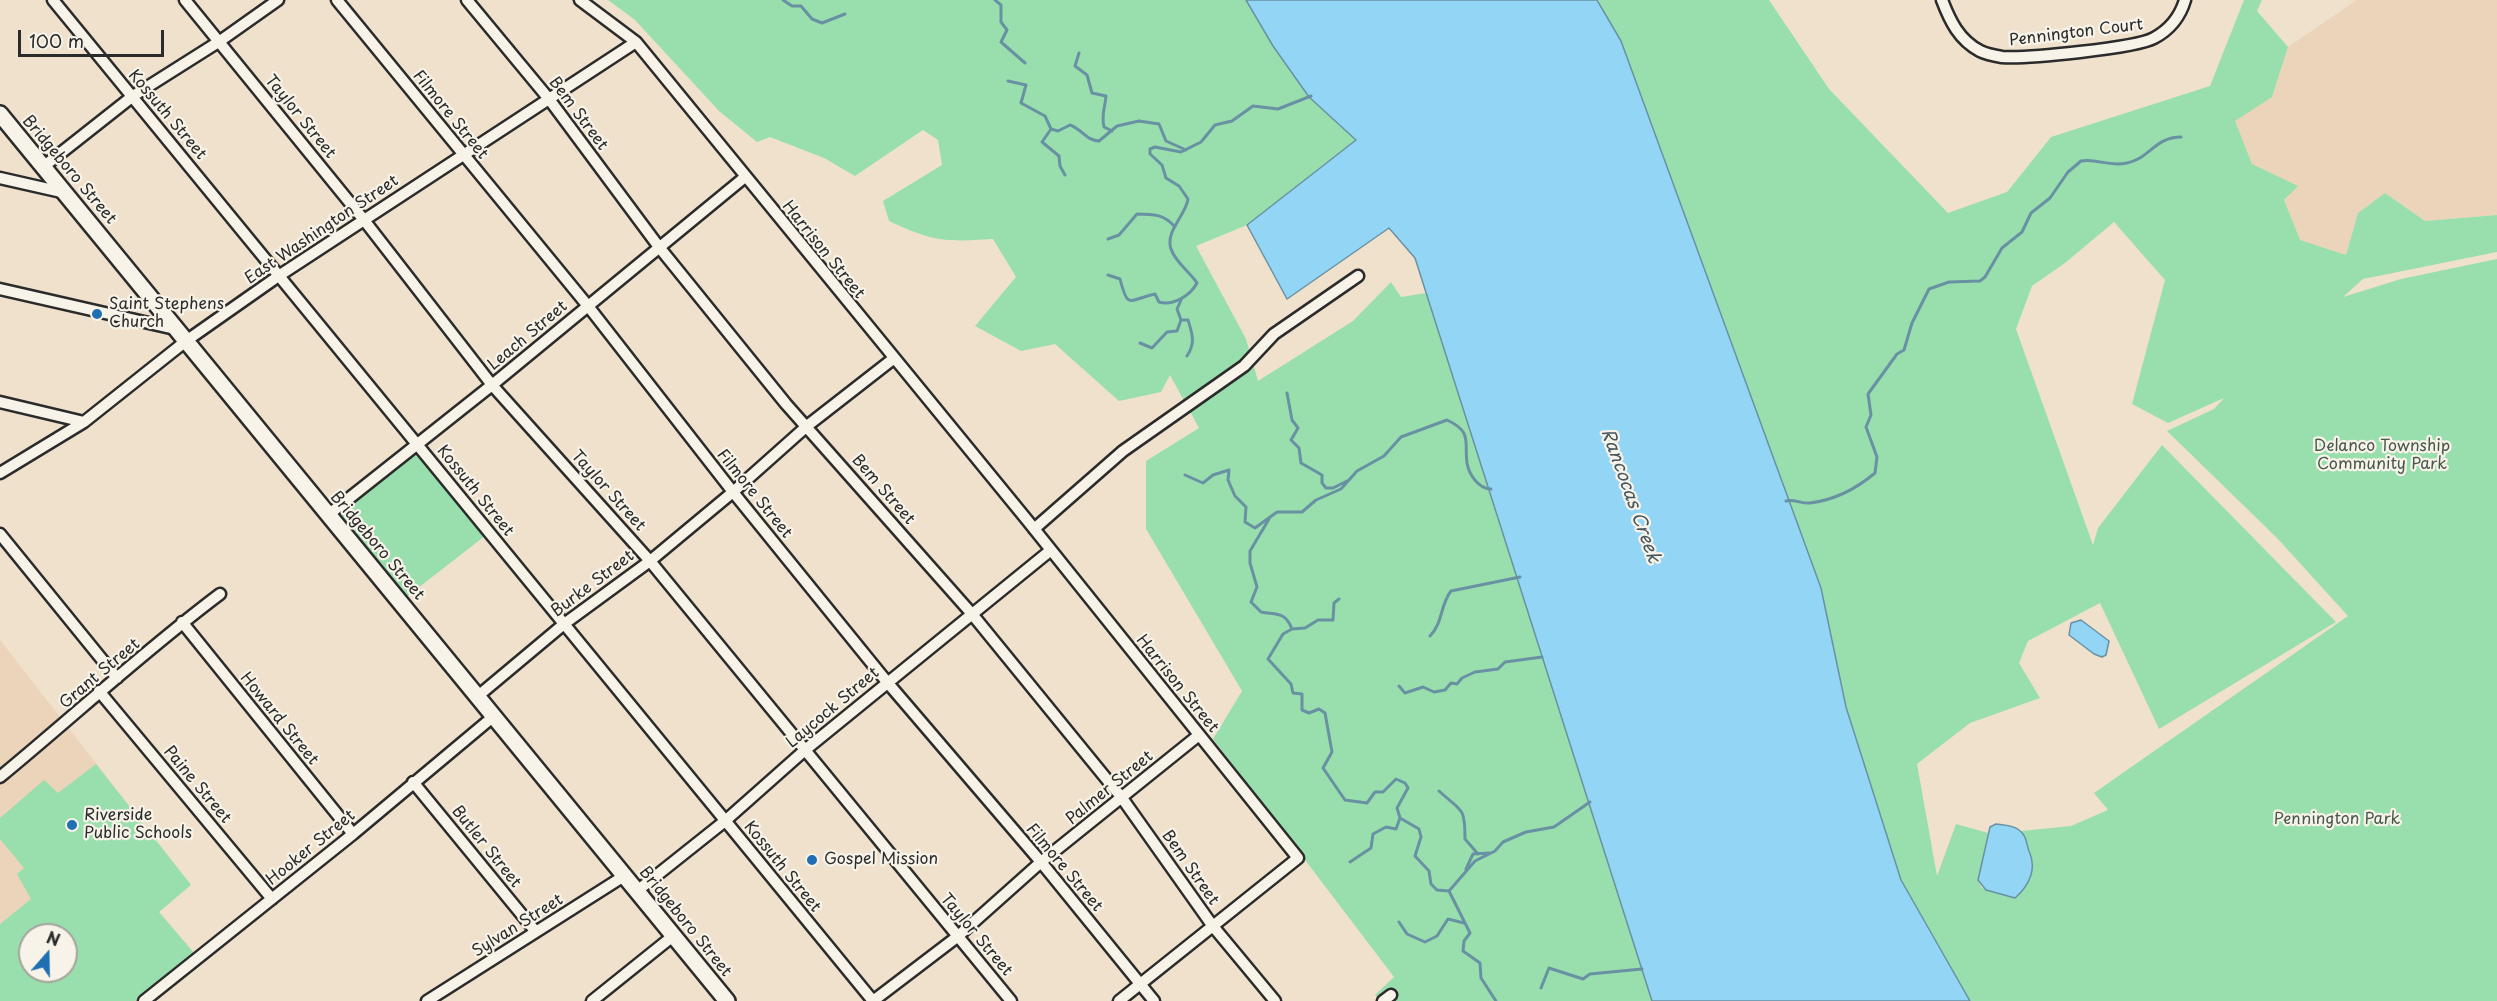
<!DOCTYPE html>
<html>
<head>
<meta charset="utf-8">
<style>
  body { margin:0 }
  #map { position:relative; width:2497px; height:1001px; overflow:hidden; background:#f0e1cd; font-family:"Playpen Sans",sans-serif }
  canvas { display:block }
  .north { position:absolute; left:18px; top:923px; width:60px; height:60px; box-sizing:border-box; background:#f7f3e8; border:2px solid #a5a39c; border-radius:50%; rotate:20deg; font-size:16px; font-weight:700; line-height:24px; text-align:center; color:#2b2b2b }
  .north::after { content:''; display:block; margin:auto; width:21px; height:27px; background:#1f6fb2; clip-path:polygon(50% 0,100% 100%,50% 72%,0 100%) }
  .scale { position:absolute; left:18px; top:30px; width:146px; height:27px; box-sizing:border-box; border:3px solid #2b2b2b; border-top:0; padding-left:8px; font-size:18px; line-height:21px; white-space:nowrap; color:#2b2b2b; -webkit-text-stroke:4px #f7f3e8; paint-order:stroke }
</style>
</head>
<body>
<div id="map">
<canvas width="2497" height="1001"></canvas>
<div class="north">N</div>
<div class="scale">100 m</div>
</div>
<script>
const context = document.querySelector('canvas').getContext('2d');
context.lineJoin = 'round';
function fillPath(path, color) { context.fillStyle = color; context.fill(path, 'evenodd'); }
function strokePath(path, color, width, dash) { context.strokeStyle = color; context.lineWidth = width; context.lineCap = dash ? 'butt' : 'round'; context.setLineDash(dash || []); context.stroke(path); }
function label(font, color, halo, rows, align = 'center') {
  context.font = font + ' "Playpen Sans",sans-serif'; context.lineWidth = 4.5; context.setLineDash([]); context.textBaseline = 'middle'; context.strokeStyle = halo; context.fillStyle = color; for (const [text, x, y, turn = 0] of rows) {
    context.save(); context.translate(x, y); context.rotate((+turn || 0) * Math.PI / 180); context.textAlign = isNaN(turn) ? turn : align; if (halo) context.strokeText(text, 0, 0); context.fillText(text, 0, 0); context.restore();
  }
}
fillPath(new Path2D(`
  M 2357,0 L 2497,0 L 2497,215 L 2425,221 L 2385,193 L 2358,213 L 2346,255 L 2299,240 L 2284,200 L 2297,186 L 2252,164 L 2234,121 L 2272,97 L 2288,47 Z
  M 0,640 L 191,885 L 159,912 L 194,953 L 135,1001 L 0,1001 ZM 30,935 L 66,935 L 66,971 L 30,971 Z`), '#ebd4ba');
fillPath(new Path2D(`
  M 608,0 L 1246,0 L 1273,46 L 1309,97 L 1356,140 L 1247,225 L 1196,246 L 1246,339 L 1258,381 L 1353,321 L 1391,282 L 1401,297 L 1426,293 L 1652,1001 L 1381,1001 L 1375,995 L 1394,977 L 1213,739 L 1242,691 L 1146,529 L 1146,461 L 1199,428 L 1170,375 L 1161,392 L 1119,401 L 1055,344 L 1021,351 L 975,326 L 1016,277 L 993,239 C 945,242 934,242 889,221 L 883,201 L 942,165 L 938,140 L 923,130 L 855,176 L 824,158 L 770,137 L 757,142 L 719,111 L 635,20 Z
  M 1598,0 L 1769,0 L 1829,89 L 1948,213 L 2007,192 L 2051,137 L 2210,86 L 2244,0 L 2262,0 L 2257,11 L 2288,47 L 2272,97 L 2235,121 L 2252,164 L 2298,186 L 2284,200 L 2300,240 L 2346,255 L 2358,213 L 2385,193 L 2425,221 L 2497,215 L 2497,252 L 2363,279 L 2343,297 L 2401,279 L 2497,259 L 2497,1001 L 1970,1001 L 1901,880 L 1846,707 L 1821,588 L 1621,42 ZM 2114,222 L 2165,280 L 2132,404 L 2168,423 L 2224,398 L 2214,409 L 2167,431 L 2277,538 L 2348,616 L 2094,793 L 2108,810 L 2071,826 L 2021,831 L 2033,864 L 2025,887 L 2015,897 L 1982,888 L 1978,880 L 1988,833 L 1956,824 L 1937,876 L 1917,764 L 1970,723 L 2040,698 L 2019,663 L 2028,641 L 2100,603 L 2159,729 L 2336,622 L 2162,445 L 2098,528 L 2093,545 L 2016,329 L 2032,286 L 2065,263 Z
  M 418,445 L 490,532 L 400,602 L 328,515 Z
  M 96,764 L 191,885 L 159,912 L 194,953 L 135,1001 L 0,1001 L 0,924 L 31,899 L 17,874 L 24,868 L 0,839 L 0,818 L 44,780 L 58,793 ZM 30,935 L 66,935 L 66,971 L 30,971 Z`), '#99dfad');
const water = new Path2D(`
  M 1246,0 L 1597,0 L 1621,41 L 1821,588 L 1846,707 L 1901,880 L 1970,1001 L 1652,1001 L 1415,258 L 1389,228 L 1287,299 L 1247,225 L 1356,140 L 1309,97 L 1273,46 Z
  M 2081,620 L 2109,641 L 2106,655 L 2102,657 L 2094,654 L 2069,635 L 2071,623 Z
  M 1996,824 C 2003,825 2013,825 2019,830 C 2027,836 2026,843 2029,851 C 2037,868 2030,885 2015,898 L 1986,890 L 1978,880 L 1990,827 Z`);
fillPath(water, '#93d5f5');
strokePath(water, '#6991a4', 1.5);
strokePath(new Path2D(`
  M 783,0 L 792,6 L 801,6 L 812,19 L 822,23 L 845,14
  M 995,0 L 1001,5 L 1001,22 L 1007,30 L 1001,42 L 1025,63
  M 1079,53 L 1075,66 L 1087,75 L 1092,93 L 1106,96 C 1105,108 1101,114 1104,127 L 1112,131
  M 1008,81 L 1026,85 L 1021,103 L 1045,116 L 1051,129 L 1042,142 L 1059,156 L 1060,166 L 1065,175
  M 1051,129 L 1058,131 L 1070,125 C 1082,129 1085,140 1099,141 L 1117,126 L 1139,121 L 1159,124 L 1166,141 L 1186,150
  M 1108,239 L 1119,235 L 1137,214 C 1153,214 1164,214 1175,227
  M 1108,275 L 1120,279 C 1128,310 1128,300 1155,294 L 1159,302 C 1173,306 1190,296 1197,283 C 1190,272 1175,262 1171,249 C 1165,231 1186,215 1188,199 L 1179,186 L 1166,178 L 1162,165 L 1150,154 L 1150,149 L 1155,147 L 1181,152 L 1201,142 L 1215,125 L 1232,121 L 1253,106 L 1278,109 L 1311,96
  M 1181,320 L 1188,320 C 1192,333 1196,343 1187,356
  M 1140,343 L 1152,348 L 1167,332 L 1177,331 L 1181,320 L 1177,309 L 1182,298
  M 1287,393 L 1292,420 L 1298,428 L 1291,440 L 1299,448 L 1301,463 L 1322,475 L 1322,483 L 1326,488 L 1333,488 L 1349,480
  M 1185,475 L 1203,483 L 1213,475 L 1229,470 L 1228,480 L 1235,496 L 1246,507 L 1245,522 L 1255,528 L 1277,512 L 1302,512 L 1316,500 L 1341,489 L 1357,471 L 1384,456 L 1401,437 L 1447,420 C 1473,432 1464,442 1467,463 C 1469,475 1479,489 1491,489
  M 1786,501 C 1795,499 1802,504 1810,503 C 1835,500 1856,489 1875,473 L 1877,457 L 1866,427 L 1871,415 L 1868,394 L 1897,354 L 1904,350 L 1912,323 L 1929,289 L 1949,282 L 1980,281 L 1985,277 L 2002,248 L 2022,232 L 2031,213 L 2050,198 L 2068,172 L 2081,161 C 2097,158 2107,167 2127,163 C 2149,159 2155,137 2181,137
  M 1269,519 L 1250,551 L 1250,563 L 1257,587 L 1251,602 L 1261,612 C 1276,615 1285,611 1292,629
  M 1339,599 L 1334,603 L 1333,620 L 1318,620 L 1305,628 L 1292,629 L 1283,634 L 1268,659 L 1291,684 L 1293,693 L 1302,694 L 1302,710 L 1309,713 L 1319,709 L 1325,713 L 1332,752 L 1323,768 L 1345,800 L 1367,803 L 1375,792 L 1383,792 L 1396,779 L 1405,783 L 1408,788 L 1397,808 L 1400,818 L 1396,829 L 1386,827 L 1373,834 L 1371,848 L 1350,862
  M 1430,636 C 1443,623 1440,605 1451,591 L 1520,577
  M 1399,686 L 1405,693 L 1423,687 L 1434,692 L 1445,690 L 1451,683 L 1457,684 L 1462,678 L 1475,672 L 1498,669 L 1505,662 L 1542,657
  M 1439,791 C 1462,812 1465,806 1465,839 L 1478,854
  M 1400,818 L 1419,829 L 1421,837 L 1415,856 L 1429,871 L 1431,884 L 1437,890 L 1449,891
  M 1466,869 L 1473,854 L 1489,853
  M 1449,891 L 1475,861 L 1495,851 L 1503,842 L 1526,832 L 1554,827 L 1590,802
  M 1449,891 L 1470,933 L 1464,941 L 1463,951 L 1480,963 L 1481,978 L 1496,1001
  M 1399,922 L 1407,934 L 1425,942 L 1437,936 L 1448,919 L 1464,923
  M 1541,988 L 1549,968 L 1583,979 L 1590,974 L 1642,969`), '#6991a4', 3);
const street = new Path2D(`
  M 53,0 L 873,1001
  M 185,0 L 364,220 L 492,385 L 650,561 L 1011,1001
  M 337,0 L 588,306 L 733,492 L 887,682 L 1041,862 L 1154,1001
  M 467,0 L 549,99 L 659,247 L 786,404 L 972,614 L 1122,798 L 1212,925 L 1275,1001
  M 580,0 L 636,42 L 1027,520 L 1298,858 L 1119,1001
  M 1942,0 C 1950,21 1959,40 1980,51 C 1986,54 1996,56 2002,57 C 2025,59 2136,48 2154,38 C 2169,30 2180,17 2185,0
  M 43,167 L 133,96 L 220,41 L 278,0
  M 0,178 L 66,193
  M 0,289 L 175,329
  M 0,402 L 84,422
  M 0,473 L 84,422 L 186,341 L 280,275 L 636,42
  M 328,515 L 492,385 L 745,177
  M 1034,529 L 1123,451 L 1244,366 L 1274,334 L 1358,276
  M 0,534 L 117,678
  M 182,622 L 353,834
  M 99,691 L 272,899
  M 478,696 L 564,624 L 650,561 L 733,492 L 807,426 L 893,359
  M 0,777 C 74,716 144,651 220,594
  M 413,782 L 536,932
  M 637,891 L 725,821 L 805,750 L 1051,550
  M 144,1001 L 353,834 L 494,716
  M 427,1001 L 624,876
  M 592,1001 L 673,936
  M 873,1001 L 957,937 L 1041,862 L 1199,735
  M 1383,1001 L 1391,995`);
const secondary = new Path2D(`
  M 0,114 L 727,1001`);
strokePath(street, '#2b2b2b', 15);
strokePath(secondary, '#2b2b2b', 20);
strokePath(street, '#f7f3e8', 10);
strokePath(secondary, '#f7f3e8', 15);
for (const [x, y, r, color] of [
  [97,314,6,"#1f6fb2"],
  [72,825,6,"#1f6fb2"],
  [812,860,6,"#1f6fb2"]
]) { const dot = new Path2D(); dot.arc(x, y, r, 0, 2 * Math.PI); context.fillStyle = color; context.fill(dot); strokePath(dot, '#f7f3e8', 2); }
label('16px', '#2b2b2b', '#f7f3e8', [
  ["Pennington Court",2076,33,-7],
  ["Bem Street",578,114,53],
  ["Kossuth Street",167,115,50],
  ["Filmore Street",450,115,51],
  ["Taylor Street",300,117,51],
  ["Bridgeboro Street",69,170,50],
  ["East Washington Street",322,230,-34],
  ["Harrison Street",823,250,51],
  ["Leach Street",528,336,-40],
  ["Bem Street",883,490,49],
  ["Kossuth Street",475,491,51],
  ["Taylor Street",608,491,48],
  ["Filmore Street",754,494,51],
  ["Bridgeboro Street",377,546,50],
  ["Burke Street",593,584,-37],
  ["Grant Street",100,674,-40],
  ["Harrison Street",1177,684,51],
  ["Laycock Street",833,708,-40],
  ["Howard Street",279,719,51],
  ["Paine Street",197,785,50],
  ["Palmer Street",1110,788,-39],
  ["Butler Street",486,847,51],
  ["Hooker Street",311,848,-39],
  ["Kossuth Street",782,867,51],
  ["Filmore Street",1064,868,50],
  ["Bem Street",1190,868,55],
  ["Bridgeboro Street",685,922,51],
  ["Sylvan Street",518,926,-32],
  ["Taylor Street",976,935,50]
]);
label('16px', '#2b2b2b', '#f7f3e8', [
  ["Saint Stephens",109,305],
  ["Church",109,323],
  ["Riverside",84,816],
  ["Public Schools",84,834],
  ["Gospel Mission",824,860]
], 'left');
label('16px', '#46584c', '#f7f3e8', [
  ["Delanco Township",2382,447],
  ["Community Park",2382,465],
  ["Pennington Park",2337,820]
]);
label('italic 18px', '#45565e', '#f7f3e8', [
  ["Rancocas Creek",1630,496,70]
]);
</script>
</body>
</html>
